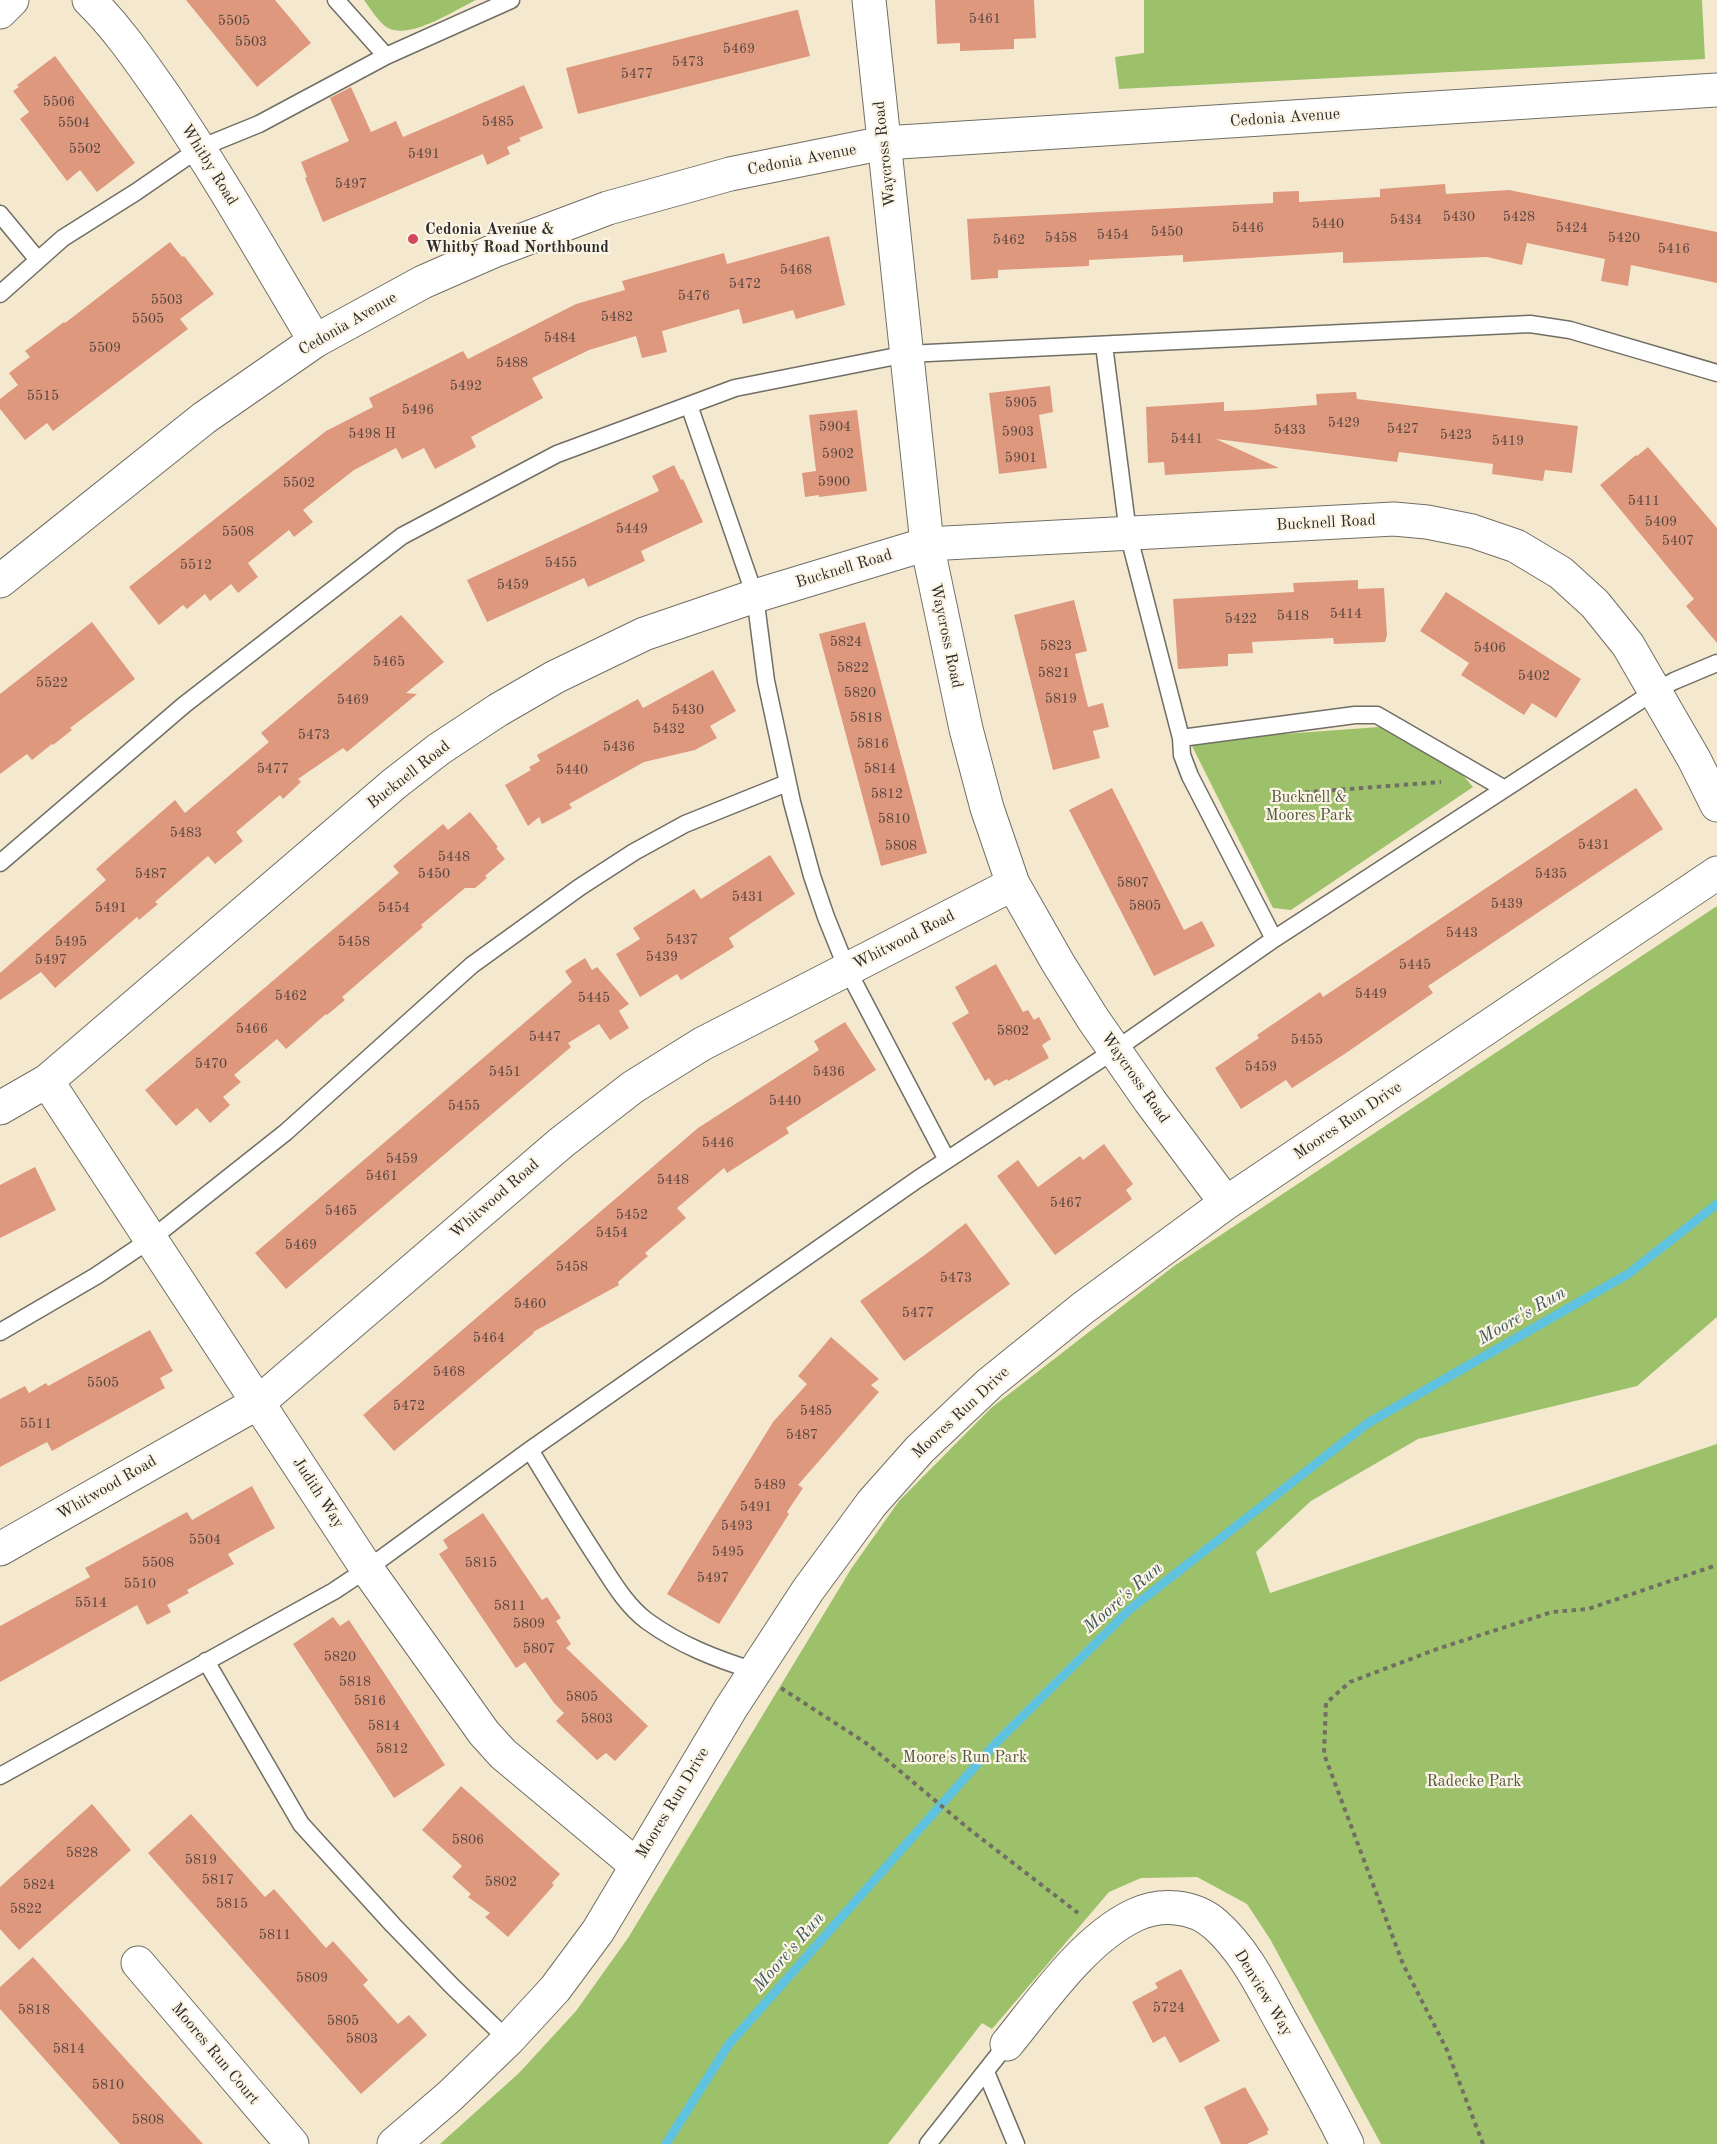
<!DOCTYPE html>
<html>
<head>
<meta charset="utf-8">
<style>
  body { margin:0 }
  canvas { display:block; background:#f4e9cf }
</style>
</head>
<body>
<canvas width="1717" height="2144"></canvas>
<script>
const context = document.querySelector('canvas').getContext('2d');
context.lineJoin = 'round';
function fillPath(path, color) { context.fillStyle = color; context.fill(path, 'evenodd'); }
function strokePath(path, color, width, dash) { context.strokeStyle = color; context.lineWidth = width; context.lineCap = dash ? 'butt' : 'round'; context.setLineDash(dash || []); context.stroke(path); }
function label(font, color, halo, rows, align = 'center') {
  context.font = font + ' "Old Standard TT",serif'; context.lineWidth = 4.5; context.setLineDash([]); context.textBaseline = 'middle'; context.strokeStyle = halo; context.fillStyle = color; for (const [text, x, y, turn = 0] of rows) {
    context.save(); context.translate(x, y); context.rotate((+turn || 0) * Math.PI / 180); context.textAlign = isNaN(turn) ? turn : align; if (halo) context.strokeText(text, 0, 0); context.fillText(text, 0, 0); context.restore();
  }
}
fillPath(new Path2D(`
  M 364,0 L 476,0 C 455,10 410,40 388,28 C 379,23 370,8 364,0 Z
  M 1144,0 L 1702,0 L 1705,59 L 1119,89 L 1115,57 L 1144,53 Z
  M 1379,727 L 1462,774 L 1473,787 L 1291,910 L 1273,908 L 1192,746 L 1201,740 Z
  M 1717,906 L 1717,1317 L 1637,1386 L 1418,1439 L 1311,1501 L 1256,1552 L 1270,1593 L 1717,1444 L 1717,2144 L 1381,2144 L 1270,1939 L 1247,1904 L 1197,1877 L 1141,1878 L 1109,1892 L 992,2029 L 982,2023 L 888,2144 L 440,2144 L 519,2073 L 576,2011 L 628,1938 L 851,1569 L 899,1501 L 991,1408 L 1174,1266 Z`), '#9dc16b');
strokePath(new Path2D(`
  M 666,2144 L 729,2044 L 995,1744 L 1129,1610 L 1368,1423 L 1628,1274 L 1717,1204`), '#5fc2de', 9);
fillPath(new Path2D(`
  M 186,0 L 275,0 L 311,43 L 257,87 Z
  M 935,0 L 1034,0 L 1036,38 L 1014,39 L 1014,49 L 960,51 L 960,43 L 937,44 Z
  M 796,10 L 798,10 L 810,56 L 578,114 L 566,68 Z
  M 55,56 L 135,163 L 97,192 L 80,170 L 67,181 L 20,119 L 29,112 L 13,91 L 19,87 L 17,85 Z
  M 524,85 L 543,128 L 519,138 L 521,141 L 507,147 L 510,154 L 487,165 L 483,154 L 323,222 L 305,178 L 307,177 L 301,162 L 349,141 L 330,98 L 351,87 L 371,132 L 396,121 L 403,137 Z
  M 1445,184 L 1446,194 L 1509,190 L 1717,232 L 1717,283 L 1631,265 L 1628,286 L 1601,281 L 1605,259 L 1527,243 L 1522,265 L 1487,257 L 1343,263 L 1343,252 L 1183,262 L 1183,255 L 1089,260 L 1089,266 L 998,270 L 998,278 L 971,280 L 967,219 L 1273,203 L 1273,192 L 1299,191 L 1299,202 L 1380,197 L 1380,189 Z
  M 829,236 L 845,305 L 796,319 L 793,310 L 743,324 L 739,309 L 662,331 L 667,352 L 642,358 L 636,336 L 589,350 L 532,378 L 543,398 L 471,437 L 476,447 L 435,469 L 424,448 L 402,459 L 396,448 L 354,470 L 303,510 L 313,522 L 294,537 L 289,530 L 248,563 L 258,577 L 238,593 L 231,584 L 210,601 L 205,594 L 187,609 L 183,605 L 159,625 L 129,587 L 326,431 L 373,407 L 369,398 L 463,351 L 468,359 L 576,304 L 625,290 L 622,281 L 724,253 L 727,264 Z
  M 170,242 L 182,257 L 184,256 L 214,294 L 180,319 L 188,329 L 53,431 L 47,423 L 25,440 L 0,409 L 0,399 L 18,385 L 9,373 L 30,357 L 25,351 L 64,322 L 65,323 Z
  M 1050,386 L 1053,412 L 1039,415 L 1047,468 L 999,474 L 989,393 Z
  M 1356,392 L 1357,399 L 1578,426 L 1572,473 L 1545,470 L 1543,481 L 1492,474 L 1493,464 L 1399,452 L 1397,462 L 1216,439 L 1279,468 L 1165,475 L 1164,462 L 1148,463 L 1146,407 L 1224,402 L 1224,411 L 1251,410 L 1317,405 L 1316,394 Z
  M 857,410 L 867,491 L 819,497 L 819,495 L 805,497 L 802,473 L 816,471 L 809,415 Z
  M 1648,447 L 1717,528 L 1717,643 L 1686,606 L 1694,599 L 1600,485 L 1636,455 L 1637,456 Z
  M 674,465 L 681,480 L 683,479 L 703,522 L 641,551 L 645,561 L 588,587 L 584,578 L 487,622 L 467,580 L 659,491 L 652,476 Z
  M 1358,580 L 1358,589 L 1384,588 L 1387,635 L 1385,642 L 1334,644 L 1333,638 L 1252,642 L 1253,653 L 1228,654 L 1228,666 L 1178,669 L 1173,599 L 1294,592 L 1293,583 Z
  M 1446,592 L 1581,679 L 1556,718 L 1532,703 L 1524,715 L 1461,675 L 1469,663 L 1420,631 Z
  M 1074,600 L 1087,651 L 1075,654 L 1088,707 L 1103,703 L 1109,727 L 1093,731 L 1100,758 L 1053,770 L 1014,615 Z
  M 401,615 L 444,662 L 406,693 L 417,694 L 347,752 L 343,748 L 298,779 L 301,782 L 283,799 L 280,795 L 236,832 L 243,841 L 215,864 L 208,856 L 155,902 L 158,904 L 139,920 L 137,917 L 55,988 L 41,972 L 0,1000 L 0,973 L 106,880 L 96,869 L 175,800 L 185,813 L 269,742 L 261,733 Z
  M 92,622 L 135,679 L 70,728 L 72,730 L 53,745 L 52,744 L 32,760 L 27,754 L 0,774 L 0,694 Z
  M 865,622 L 927,853 L 881,866 L 819,634 Z
  M 713,670 L 736,711 L 710,726 L 717,738 L 695,750 L 644,762 L 569,804 L 572,808 L 542,824 L 539,817 L 528,826 L 505,785 L 531,770 L 529,767 L 540,761 L 537,755 L 638,699 L 643,708 Z
  M 1112,788 L 1184,930 L 1202,921 L 1215,946 L 1154,976 L 1069,810 Z
  M 1636,788 L 1663,829 L 1428,986 L 1433,993 L 1346,1053 L 1292,1088 L 1286,1080 L 1241,1109 L 1215,1068 L 1259,1038 L 1257,1035 L 1320,992 L 1323,997 Z
  M 470,812 L 498,847 L 496,848 L 505,859 L 485,876 L 487,878 L 475,888 L 465,888 L 421,925 L 423,927 L 342,997 L 345,1000 L 327,1015 L 326,1014 L 286,1049 L 277,1039 L 234,1075 L 241,1082 L 223,1097 L 230,1105 L 210,1123 L 197,1108 L 176,1126 L 145,1090 L 399,873 L 393,866 L 443,824 L 448,830 Z
  M 770,855 L 795,894 L 729,938 L 734,947 L 681,980 L 677,974 L 640,997 L 616,954 L 640,939 L 633,928 L 694,889 L 701,899 Z
  M 585,958 L 592,970 L 597,967 L 629,1004 L 619,1011 L 629,1028 L 610,1040 L 599,1024 L 568,1043 L 571,1047 L 286,1289 L 255,1253 L 572,982 L 565,971 Z
  M 996,964 L 1023,1012 L 1028,1010 L 1034,1020 L 1039,1017 L 1051,1039 L 1042,1045 L 1049,1058 L 1008,1081 L 1007,1079 L 994,1086 L 989,1078 L 985,1081 L 952,1023 L 969,1013 L 955,987 Z
  M 845,1022 L 876,1070 L 786,1128 L 789,1133 L 727,1173 L 724,1168 L 677,1208 L 686,1218 L 645,1253 L 648,1256 L 618,1282 L 619,1285 L 533,1332 L 534,1333 L 394,1451 L 363,1415 L 698,1128 L 819,1050 L 814,1041 Z
  M 1104,1144 L 1133,1184 L 1126,1190 L 1132,1199 L 1055,1255 L 997,1176 L 1018,1160 L 1038,1187 L 1080,1156 L 1083,1160 Z
  M 35,1167 L 56,1210 L 0,1238 L 0,1185 Z
  M 966,1223 L 1010,1284 L 904,1361 L 860,1301 L 926,1254 Z
  M 150,1330 L 173,1371 L 160,1378 L 165,1388 L 52,1451 L 47,1442 L 0,1467 L 0,1399 L 25,1386 L 29,1393 L 46,1383 L 48,1386 Z
  M 831,1337 L 879,1379 L 871,1385 L 879,1392 L 798,1485 L 803,1488 L 787,1512 L 789,1514 L 719,1624 L 667,1594 L 773,1422 L 807,1384 L 798,1376 Z
  M 252,1486 L 275,1528 L 228,1554 L 234,1564 L 187,1590 L 189,1593 L 167,1605 L 171,1612 L 147,1625 L 137,1605 L 0,1682 L 0,1626 L 90,1577 L 85,1568 L 187,1512 L 192,1520 Z
  M 483,1513 L 542,1600 L 547,1597 L 561,1618 L 556,1621 L 571,1644 L 566,1648 L 648,1726 L 615,1761 L 606,1753 L 597,1760 L 556,1721 L 564,1713 L 554,1703 L 525,1662 L 516,1668 L 439,1554 L 448,1548 L 443,1540 Z
  M 333,1617 L 340,1626 L 349,1620 L 445,1765 L 394,1798 L 293,1644 Z
  M 461,1786 L 560,1874 L 552,1883 L 554,1885 L 508,1937 L 485,1917 L 490,1913 L 468,1897 L 471,1894 L 452,1877 L 462,1866 L 422,1830 Z
  M 92,1804 L 131,1850 L 19,1950 L 0,1929 L 0,1887 Z
  M 191,1814 L 265,1897 L 274,1889 L 326,1948 L 333,1941 L 368,1980 L 363,1985 L 398,2024 L 409,2015 L 427,2035 L 361,2094 L 148,1853 Z
  M 33,1957 L 129,2063 L 203,2144 L 120,2144 L 0,2009 L 0,1987 Z
  M 1181,1969 L 1220,2041 L 1180,2063 L 1165,2036 L 1153,2043 L 1132,2002 L 1158,1988 L 1155,1983 Z
  M 1245,2087 L 1269,2130 L 1267,2131 L 1268,2134 L 1247,2144 L 1221,2144 L 1204,2107 Z`), '#de987e');
const service = new Path2D(`
  M 336,0 L 386,56
  M 0,214 L 38,260
  M 0,294 L 63,238 L 136,192 L 200,148 L 259,124 L 386,56 L 511,0
  M 1104,345 L 1128,533 L 1181,738
  M 689,405 L 755,596 L 766,681 L 792,802 L 812,876 L 826,917 L 847,969 L 947,1160
  M 0,863 L 184,705 L 402,536 L 557,454 L 735,388 L 907,354 L 1530,324 L 1570,330 L 1717,373
  M 1274,939 L 1190,776 L 1182,755 L 1181,738 L 1355,715 L 1377,715 L 1503,788
  M 0,1332 L 96,1276 L 151,1239 L 286,1132 L 472,965 L 580,887 L 634,852 L 685,824 L 787,783
  M 530,1450 C 553,1488 576,1526 601,1564 C 614,1584 627,1606 647,1621 C 680,1645 716,1659 755,1671
  M 206,1661 L 301,1824 L 393,1925 L 452,1986 L 508,2040
  M 0,1776 L 334,1591 L 367,1569 L 530,1450 L 918,1179 L 1115,1050 L 1274,939 L 1655,691 L 1674,681 L 1717,663
  M 986,2072 L 1016,2144
  M 928,2144 L 1007,2044`);
const minor = new Path2D(`
  M 89,0 C 119,29 142,64 166,98 C 219,176 266,259 315,341
  M 869,0 L 927,544 L 966,729 L 987,808 L 1013,884 L 1058,963 L 1093,1019 L 1150,1101 L 1226,1203
  M 0,12 L 12,0
  M 47,1081 L 367,1569 L 484,1733 L 503,1754 L 636,1865
  M 0,1108 L 47,1081 L 394,784 L 439,749 L 498,710 L 555,677 L 644,634 L 755,596 L 927,544 L 1394,519 L 1427,522 L 1472,531 L 1516,546 L 1561,573 L 1595,604 L 1628,645 L 1694,759 L 1717,805
  M 0,1549 L 259,1402 L 562,1142 L 633,1087 L 702,1044 L 1013,884
  M 138,1963 L 292,2144
  M 1007,2044 C 1042,2001 1084,1939 1135,1915 C 1161,1903 1194,1905 1216,1925 C 1246,1952 1263,1989 1282,2023 C 1304,2063 1327,2103 1347,2144
  M 394,2144 L 450,2096 L 508,2040 L 555,1989 L 598,1931 L 731,1708 L 808,1590 L 872,1503 L 920,1449 L 990,1383 L 1083,1308 L 1226,1203 L 1717,873`);
const tertiary = new Path2D(`
  M 0,581 L 204,418 L 315,341 L 423,282 L 496,250 L 608,208 L 730,174 L 884,143 L 1717,90`);
strokePath(service, '#716e64', 19);
strokePath(minor, '#716e64', 35);
strokePath(tertiary, '#716e64', 35);
strokePath(new Path2D(`
  M 1296,793 L 1441,782
  M 781,1688 L 869,1745 L 969,1829 L 1078,1913
  M 1483,2144 L 1447,2050 L 1403,1964 L 1324,1754 L 1326,1703 L 1350,1682 L 1437,1649 L 1552,1612 L 1588,1609 L 1717,1565`), '#716e64', 4, [4.5, 4.5]);
strokePath(service, '#fff', 16);
strokePath(minor, '#fff', 33);
strokePath(tertiary, '#fff', 33);
for (const [x, y, r, color] of [
  [413,239,6,"#d1495b"]
]) { const dot = new Path2D(); dot.arc(x, y, r, 0, 2 * Math.PI); context.fillStyle = color; context.fill(dot); strokePath(dot, '#fcf5e5', 2); }
label('14px', '#584640', null, [
  ["5461",985,19],
  ["5505",234,21],
  ["5503",251,42],
  ["5469",739,49],
  ["5473",688,62],
  ["5477",637,74],
  ["5506",59,102],
  ["5485",498,122],
  ["5504",74,123],
  ["5502",85,149],
  ["5491",424,154],
  ["5497",351,184],
  ["5430",1459,217],
  ["5428",1519,217],
  ["5434",1406,220],
  ["5440",1328,224],
  ["5446",1248,228],
  ["5424",1572,228],
  ["5450",1167,232],
  ["5454",1113,235],
  ["5458",1061,238],
  ["5420",1624,238],
  ["5462",1009,240],
  ["5416",1674,249],
  ["5468",796,270],
  ["5472",745,284],
  ["5476",694,296],
  ["5503",167,300],
  ["5482",617,317],
  ["5505",148,319],
  ["5484",560,338],
  ["5509",105,348],
  ["5488",512,363],
  ["5492",466,386],
  ["5515",43,396],
  ["5905",1021,403],
  ["5496",418,410],
  ["5429",1344,423],
  ["5904",835,427],
  ["5427",1403,429],
  ["5433",1290,430],
  ["5903",1018,432],
  ["5498 H",372,434],
  ["5423",1456,435],
  ["5441",1187,439],
  ["5419",1508,441],
  ["5902",838,454],
  ["5901",1021,458],
  ["5900",834,482],
  ["5502",299,483],
  ["5411",1644,501],
  ["5409",1661,522],
  ["5449",632,529],
  ["5508",238,532],
  ["5407",1678,541],
  ["5455",561,563],
  ["5512",196,565],
  ["5459",513,585],
  ["5414",1346,614],
  ["5418",1293,616],
  ["5422",1241,619],
  ["5824",846,642],
  ["5823",1056,646],
  ["5406",1490,648],
  ["5465",389,662],
  ["5822",853,668],
  ["5821",1054,673],
  ["5402",1534,676],
  ["5522",52,683],
  ["5820",860,693],
  ["5819",1061,699],
  ["5469",353,700],
  ["5430",688,710],
  ["5818",866,718],
  ["5432",669,729],
  ["5473",314,735],
  ["5816",873,744],
  ["5436",619,747],
  ["5477",273,769],
  ["5814",880,769],
  ["5440",572,770],
  ["5812",887,794],
  ["5810",894,819],
  ["5483",186,833],
  ["5431",1594,845],
  ["5808",901,846],
  ["5448",454,857],
  ["5487",151,874],
  ["5450",434,874],
  ["5435",1551,874],
  ["5807",1133,883],
  ["5431",748,897],
  ["5439",1507,904],
  ["5805",1145,906],
  ["5491",111,908],
  ["5454",394,908],
  ["5443",1462,933],
  ["5437",682,940],
  ["5495",71,942],
  ["5458",354,942],
  ["5439",662,957],
  ["5497",51,960],
  ["5445",1415,965],
  ["5449",1371,994],
  ["5462",291,996],
  ["5445",594,998],
  ["5466",252,1029],
  ["5802",1013,1031],
  ["5447",545,1037],
  ["5455",1307,1040],
  ["5470",211,1064],
  ["5459",1261,1067],
  ["5451",505,1072],
  ["5436",829,1072],
  ["5440",785,1101],
  ["5455",464,1106],
  ["5446",718,1143],
  ["5459",402,1159],
  ["5461",382,1176],
  ["5448",673,1180],
  ["5467",1066,1203],
  ["5465",341,1211],
  ["5452",632,1215],
  ["5454",612,1233],
  ["5469",301,1245],
  ["5458",572,1267],
  ["5473",956,1278],
  ["5460",530,1304],
  ["5477",918,1313],
  ["5464",489,1338],
  ["5468",449,1372],
  ["5505",103,1383],
  ["5472",409,1406],
  ["5485",816,1411],
  ["5511",36,1424],
  ["5487",802,1435],
  ["5489",770,1485],
  ["5491",756,1507],
  ["5493",737,1526],
  ["5504",205,1540],
  ["5495",728,1552],
  ["5508",158,1563],
  ["5815",481,1563],
  ["5497",713,1578],
  ["5510",140,1584],
  ["5514",91,1603],
  ["5811",510,1606],
  ["5809",529,1624],
  ["5807",539,1649],
  ["5820",340,1657],
  ["5818",355,1682],
  ["5805",582,1697],
  ["5816",370,1701],
  ["5803",597,1719],
  ["5814",384,1726],
  ["5812",392,1749],
  ["5806",468,1840],
  ["5828",82,1853],
  ["5819",201,1860],
  ["5817",218,1880],
  ["5802",501,1882],
  ["5824",39,1885],
  ["5815",232,1904],
  ["5822",26,1909],
  ["5811",275,1935],
  ["5809",312,1978],
  ["5724",1169,2008],
  ["5818",34,2010],
  ["5805",343,2021],
  ["5803",362,2039],
  ["5814",69,2049],
  ["5810",108,2085],
  ["5808",148,2120]
]);
label('16px', '#2b2b2b', '#fcf5e5', [
  ["Cedonia Avenue",1285,118,-4],
  ["Waycross Road",885,154,-96],
  ["Cedonia Avenue",802,160,-11],
  ["Whitby Road",209,165,58],
  ["Cedonia Avenue",348,324,-30],
  ["Bucknell Road",1326,523,-3],
  ["Bucknell Road",844,569,-17],
  ["Waycross Road",946,636,78],
  ["Bucknell Road",409,775,-38],
  ["Whitwood Road",904,940,-27],
  ["Waycross Road",1135,1078,55],
  ["Moores Run Drive",1348,1121,-34],
  ["Whitwood Road",495,1199,-41],
  ["Moores Run Drive",961,1413,-43],
  ["Whitwood Road",107,1488,-30],
  ["Judith Way",318,1493,57],
  ["Moores Run Drive",673,1803,-59],
  ["Denview Way",1263,1993,59],
  ["Moores Run Court",215,2054,50]
]);
label('bold 16px', '#2b2b2b', '#fcf5e5', [
  ["Cedonia Avenue &",425,230],
  ["Whitby Road Northbound",425,248]
], 'left');
label('16px', '#4d583e', '#fcf5e5', [
  ["Bucknell &",1309,798],
  ["Moores Park",1309,816],
  ["Moore's Run Park",965,1758],
  ["Radecke Park",1474,1782]
]);
label('italic 18px', '#3b5861', '#fcf5e5', [
  ["Moore's Run",1522,1316,-30],
  ["Moore's Run",1123,1598,-41],
  ["Moore's Run",789,1952,-49]
]);
</script>
</body>
</html>
